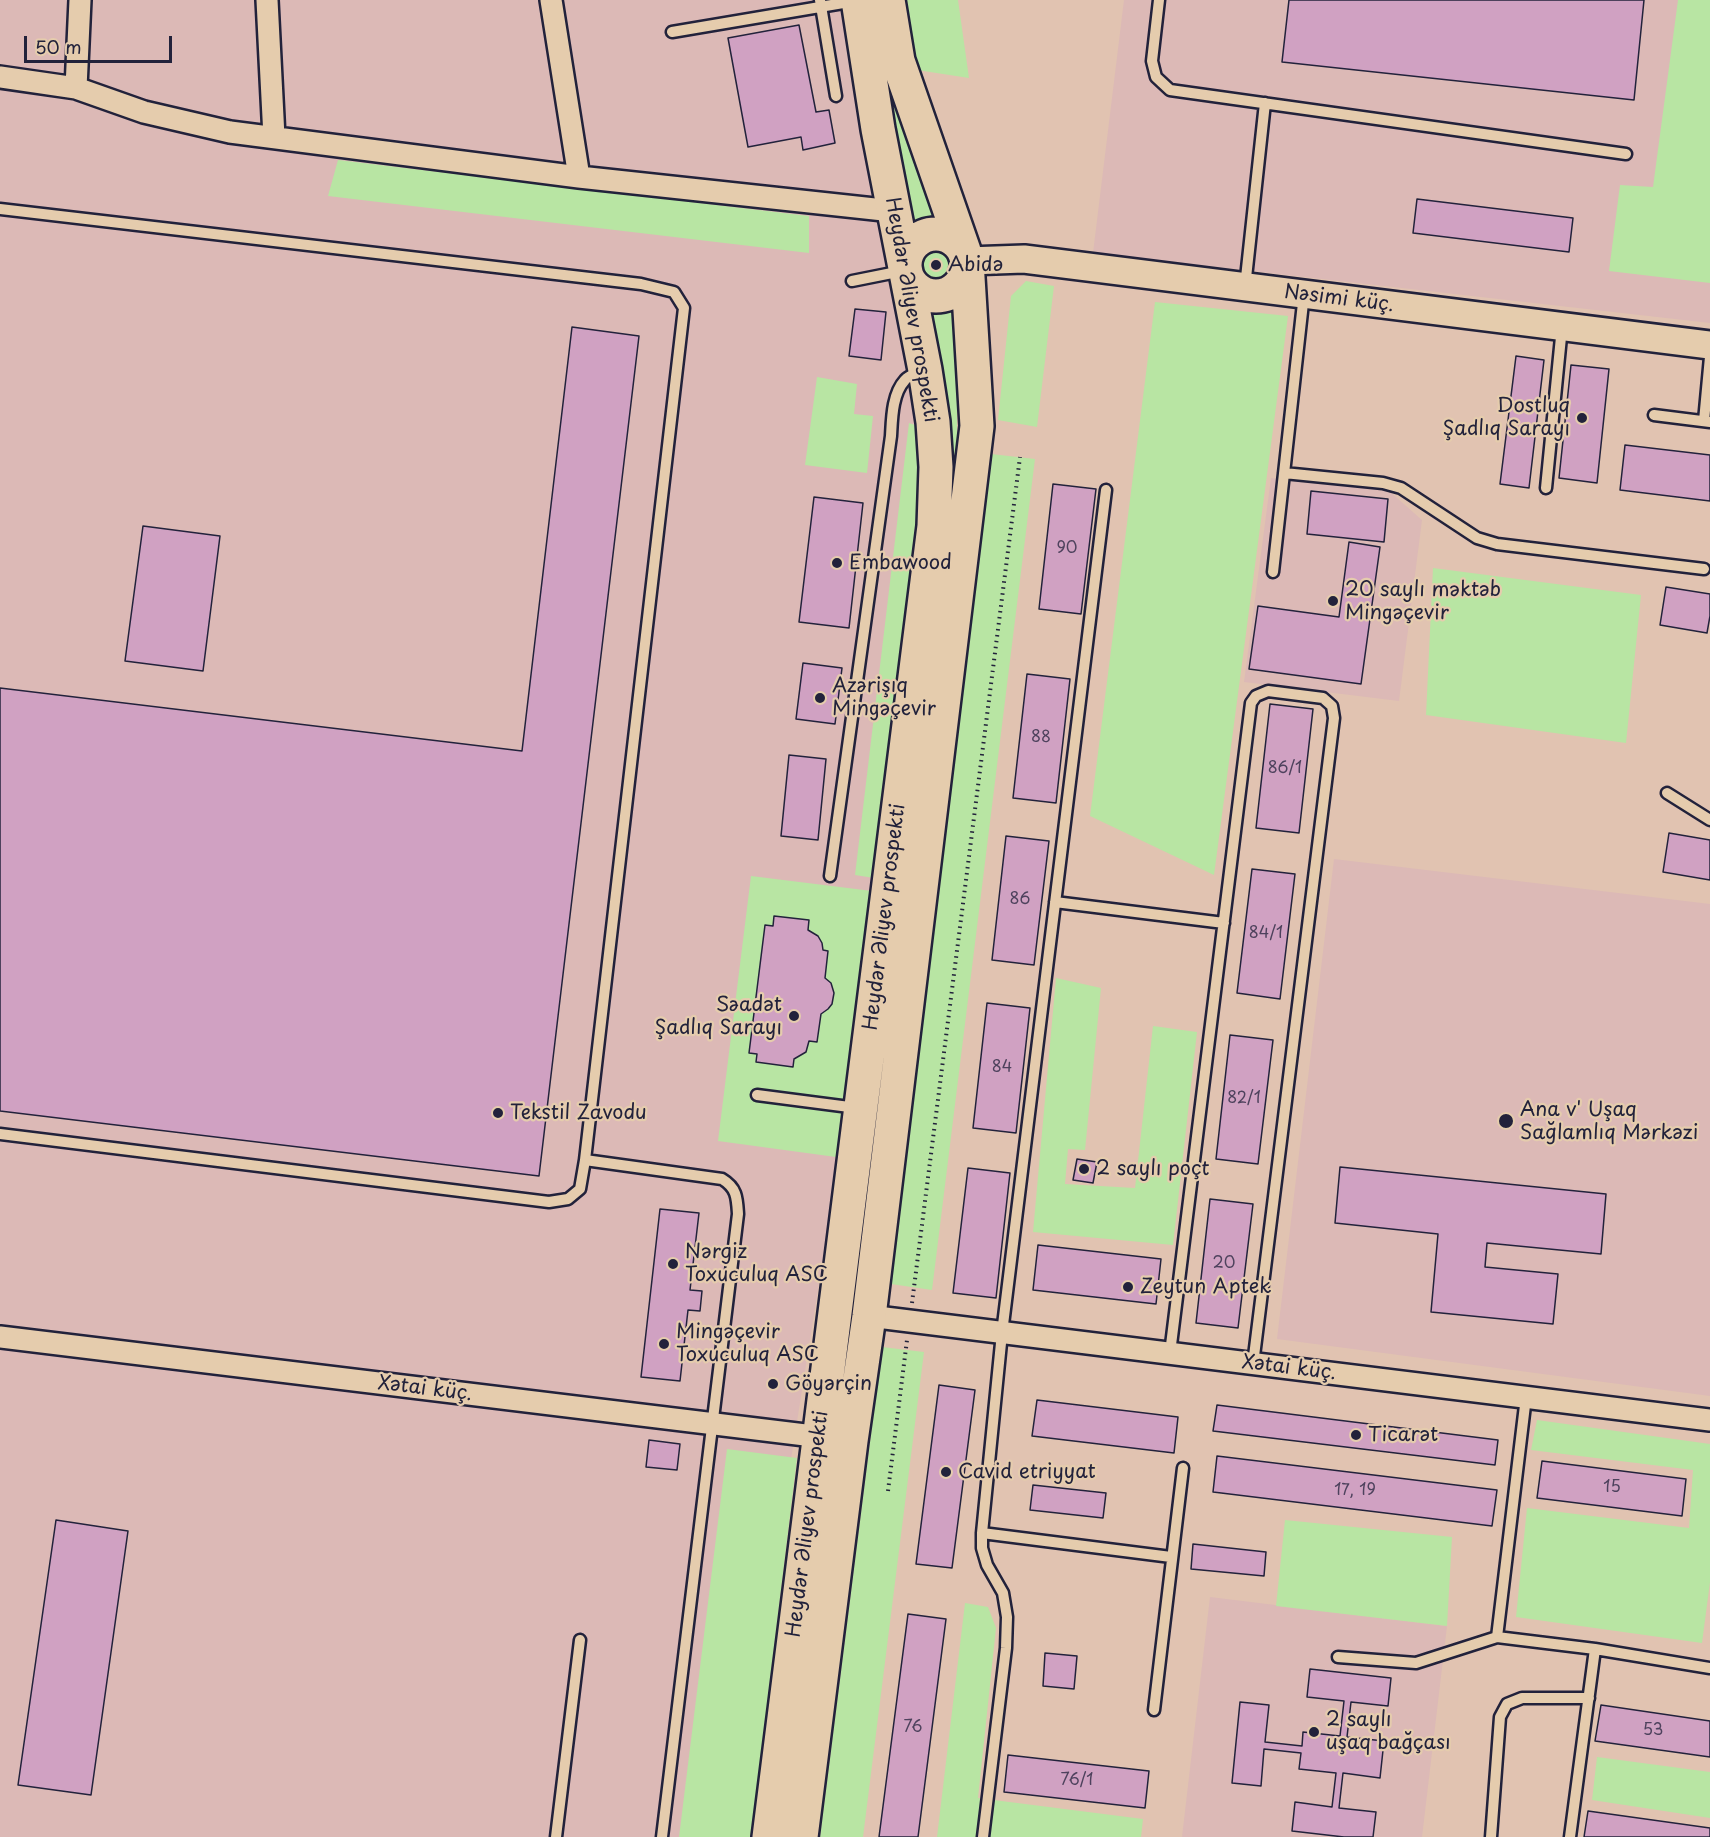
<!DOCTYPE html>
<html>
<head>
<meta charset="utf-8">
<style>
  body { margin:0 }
  #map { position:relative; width:1710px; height:1837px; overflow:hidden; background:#e1c3b1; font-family:"Playpen Sans",sans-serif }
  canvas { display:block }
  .scale { position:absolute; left:24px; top:36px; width:148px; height:27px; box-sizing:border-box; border:3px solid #22223b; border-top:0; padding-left:8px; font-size:18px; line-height:21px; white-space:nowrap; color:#22223b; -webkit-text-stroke:4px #e5ccad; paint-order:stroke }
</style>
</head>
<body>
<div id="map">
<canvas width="1710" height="1837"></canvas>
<div class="scale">50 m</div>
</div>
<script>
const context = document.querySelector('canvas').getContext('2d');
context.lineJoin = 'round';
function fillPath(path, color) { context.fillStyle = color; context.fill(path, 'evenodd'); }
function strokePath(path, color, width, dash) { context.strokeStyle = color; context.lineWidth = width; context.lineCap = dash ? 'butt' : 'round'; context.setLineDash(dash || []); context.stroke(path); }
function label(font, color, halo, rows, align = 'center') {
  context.font = font + ' "Playpen Sans",sans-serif'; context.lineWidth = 4.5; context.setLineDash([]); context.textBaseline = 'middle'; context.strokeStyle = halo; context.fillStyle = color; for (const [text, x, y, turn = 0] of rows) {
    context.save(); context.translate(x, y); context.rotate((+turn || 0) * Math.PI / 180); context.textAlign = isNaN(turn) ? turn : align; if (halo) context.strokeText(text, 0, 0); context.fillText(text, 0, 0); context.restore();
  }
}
fillPath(new Path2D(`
  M 0,0 L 900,0 L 972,320 L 731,1837 L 0,1837 Z
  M 1124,0 L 1710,0 L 1710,323 L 1093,253 Z
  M 1271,478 L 1388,490 L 1422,520 L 1399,701 L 1244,682 Z
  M 1334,859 L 1710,904 L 1710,1396 L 1277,1339 Z
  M 1210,1597 L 1447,1626 L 1422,1837 L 1182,1837 Z`), '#dcb9b6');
fillPath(new Path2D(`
  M 906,0 L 958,0 L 969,78 L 917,70 Z
  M 1678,0 L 1710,0 L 1710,283 L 1609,271 L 1620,185 L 1653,187 Z
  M 893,94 L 934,217 L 913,223 L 887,95 Z
  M 338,160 L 809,216 L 809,253 L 328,196 Z
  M923 265a14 14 0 1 1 28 0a14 14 0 1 1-28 0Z
  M 1026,281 L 1054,286 L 1037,427 L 998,420 L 1011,296 Z
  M 1155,302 L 1288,316 L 1214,875 L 1090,816 Z
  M 957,311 L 957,455 L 951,452 L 931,314 Z
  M 817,377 L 857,384 L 854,414 L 873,416 L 867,473 L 805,465 Z
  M 909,423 L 918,426 L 918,502 L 874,878 L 855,875 Z
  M 991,454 L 1035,459 L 932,1290 L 891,1284 Z
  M 1433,568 L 1641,595 L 1626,743 L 1426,715 Z
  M 751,876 L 872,891 L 836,1157 L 718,1141 Z
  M 1056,978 L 1101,988 L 1085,1150 L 1068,1149 L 1065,1184 L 1135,1188 L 1153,1026 L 1197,1032 L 1173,1245 L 1033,1232 Z
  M 882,1347 L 924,1352 L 863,1837 L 820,1837 Z
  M 1537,1420 L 1710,1444 L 1710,1582 L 1702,1643 L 1516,1617 L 1527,1508 L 1689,1528 L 1693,1470 L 1531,1450 Z
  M 727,1449 L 797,1458 L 751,1837 L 679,1837 Z
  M 1285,1520 L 1452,1537 L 1447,1626 L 1276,1606 Z
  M 965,1603 L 988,1607 L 996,1628 L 978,1798 L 1143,1819 L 1141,1837 L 937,1837 Z
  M 1597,1757 L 1710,1772 L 1710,1818 L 1592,1800 Z`), '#b8e5a3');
const building = new Path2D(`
  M 1289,0 L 1644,0 L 1634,100 L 1282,62 Z
  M 799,25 L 816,112 L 829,110 L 835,143 L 803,150 L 801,137 L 748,147 L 728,38 Z
  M 1417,199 L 1573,218 L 1569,252 L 1413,233 Z
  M 855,309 L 886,312 L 881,360 L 849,356 Z
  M 572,327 L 639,336 L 539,1176 L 0,1111 L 0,688 L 522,751 Z
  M 1516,356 L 1544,360 L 1529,488 L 1500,484 Z
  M 1571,365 L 1609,369 L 1597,483 L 1559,478 Z
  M 1625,445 L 1710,455 L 1710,501 L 1620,490 Z
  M 1053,484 L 1096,489 L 1081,614 L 1039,609 Z
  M 1311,491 L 1388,499 L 1384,542 L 1307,534 Z
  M 814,497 L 863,503 L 849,628 L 799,622 Z
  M 143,526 L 220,536 L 203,671 L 125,661 Z
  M 1349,542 L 1380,547 L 1361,684 L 1249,669 L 1258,606 L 1339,617 Z
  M 1666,587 L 1710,594 L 1710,616 L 1707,633 L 1660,625 Z
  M 803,663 L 842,668 L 835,724 L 796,719 Z
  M 1027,674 L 1070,679 L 1056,803 L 1013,798 Z
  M 1270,704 L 1313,709 L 1299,833 L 1256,828 Z
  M 789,755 L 826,759 L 818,840 L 781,836 Z
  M 1669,833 L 1710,840 L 1710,880 L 1663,872 Z
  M 1006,836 L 1049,841 L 1034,965 L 992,960 Z
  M 1252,869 L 1295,874 L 1280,999 L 1237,993 Z
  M 774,916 L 809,920 L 808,930 L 818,936 L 822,943 L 823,950 L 828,951 L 825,978 L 831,983 L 834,993 L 832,1004 L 828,1009 L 821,1014 L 817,1042 L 809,1041 L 806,1052 L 794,1059 L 793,1067 L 756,1062 L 757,1054 L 749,1053 L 765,925 L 773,926 Z
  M 987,1003 L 1030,1008 L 1016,1133 L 973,1128 Z
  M 1230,1035 L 1273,1040 L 1258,1164 L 1216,1159 Z
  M 1077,1159 L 1097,1162 L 1093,1183 L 1073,1180 Z
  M 1340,1167 L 1606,1194 L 1601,1254 L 1487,1243 L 1485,1267 L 1558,1274 L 1553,1324 L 1431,1312 L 1438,1234 L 1335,1223 Z
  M 968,1168 L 1010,1173 L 996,1298 L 953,1293 Z
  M 1210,1199 L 1253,1204 L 1238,1328 L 1196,1323 Z
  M 660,1209 L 699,1213 L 690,1290 L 702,1291 L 700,1311 L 688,1310 L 680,1381 L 641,1377 Z
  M 1038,1245 L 1161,1259 L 1156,1304 L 1033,1290 Z
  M 939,1385 L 975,1390 L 952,1568 L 916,1564 Z
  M 1037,1400 L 1178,1417 L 1174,1453 L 1032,1436 Z
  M 1217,1405 L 1498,1440 L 1495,1465 L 1213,1431 Z
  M 649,1440 L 680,1444 L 677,1470 L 646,1467 Z
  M 1217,1456 L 1497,1490 L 1492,1526 L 1213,1492 Z
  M 1542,1461 L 1686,1479 L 1682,1516 L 1537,1498 Z
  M 1033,1485 L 1106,1493 L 1103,1518 L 1030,1510 Z
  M 56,1520 L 128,1531 L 91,1795 L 18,1785 Z
  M 1193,1544 L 1266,1552 L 1264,1576 L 1191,1569 Z
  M 908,1614 L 946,1619 L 918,1837 L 879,1837 Z
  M 1045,1653 L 1077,1656 L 1074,1689 L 1043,1686 Z
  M 1310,1669 L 1391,1678 L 1388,1706 L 1351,1702 L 1347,1737 L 1384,1741 L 1380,1778 L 1343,1773 L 1339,1808 L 1376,1812 L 1373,1837 L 1344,1837 L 1292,1831 L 1295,1802 L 1332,1807 L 1336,1773 L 1299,1769 L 1301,1753 L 1264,1749 L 1261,1786 L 1232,1783 L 1240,1702 L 1269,1705 L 1265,1742 L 1302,1746 L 1303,1732 L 1340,1736 L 1344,1701 L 1307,1697 Z
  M 1601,1705 L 1710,1721 L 1710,1757 L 1595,1741 Z
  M 1008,1755 L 1149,1771 L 1145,1808 L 1004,1792 Z
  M 1588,1811 L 1710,1828 L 1710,1837 L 1584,1837 Z`);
fillPath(building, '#d0a1c2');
strokePath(building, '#22223b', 1.5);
const service = new Path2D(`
  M 820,0 L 836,96
  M 1159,0 L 1152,61 L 1156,77 L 1170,90 L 1626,154
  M 672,32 L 855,1
  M 0,209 L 641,284 L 674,292 L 684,308 L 585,1160 L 722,1179 C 737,1188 737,1198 738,1214 L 662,1837
  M 852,281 L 902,271
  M 1245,287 L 1265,103
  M 1654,415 L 1710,422
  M 1704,421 L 1710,357
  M 1284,473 L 1383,483 L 1401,488 L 1477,538 L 1497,544 L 1704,569
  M 1546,488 L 1562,327
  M 1273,572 L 1304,294
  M 1667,793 L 1710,820
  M 830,876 L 891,436 C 892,419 892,394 905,380 C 909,375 917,374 922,371
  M 1055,902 L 1224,923
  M 757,1095 L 857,1108
  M 0,1134 L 549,1202 L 568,1199 L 580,1189 L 585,1160
  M 1170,1353 L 1251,703 L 1256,696 L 1268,691 L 1323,698 L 1332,706 L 1334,718 L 1253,1364
  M 1526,1397 L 1497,1637 L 1595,1649 L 1710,1668
  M 982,1533 L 1171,1557
  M 1338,1657 L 1416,1663 L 1497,1637
  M 1154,1710 L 1183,1468
  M 556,1837 L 580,1640
  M 983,1837 L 1006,1648 L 1007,1617 L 1003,1593 L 987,1565 L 982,1548 L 982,1533 L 1002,1333 L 1106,490
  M 1491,1837 L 1500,1717 L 1507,1704 L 1522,1698 L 1589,1698
  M 1570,1837 L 1595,1649`);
const minor = new Path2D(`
  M 267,0 L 274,137
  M 551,0 L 579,177
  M 0,77 L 76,88 L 144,112 L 230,132 L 579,177 L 893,211
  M 76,88 L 80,0
  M 869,1316 L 1710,1420
  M 0,1337 L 830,1438`);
const tertiary = new Path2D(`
  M 967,261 L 1024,259 L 1710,345`);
const primary = new Path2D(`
  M 888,0 L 898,61 L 964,251
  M905 265a31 31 0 1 1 62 0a31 31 0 1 1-62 0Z
  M 769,1837 L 934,526 L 936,467 L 933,422 L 925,370 L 878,129 L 858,0
  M 801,1837 L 851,1441 L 869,1316 L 977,426 L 967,261`);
strokePath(service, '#22223b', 15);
strokePath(minor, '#22223b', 26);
strokePath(tertiary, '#22223b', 32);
strokePath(primary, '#22223b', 38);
strokePath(new Path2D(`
  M 912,1303 L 1020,457
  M 888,1491 L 907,1340`), '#22223b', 4, [1.5, 4.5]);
strokePath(service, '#e5ccad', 10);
strokePath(minor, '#e5ccad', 21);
strokePath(tertiary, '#e5ccad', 27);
strokePath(primary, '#e5ccad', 33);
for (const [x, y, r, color] of [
  [936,265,6,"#22223b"],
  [1582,418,6,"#22223b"],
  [837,563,6,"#22223b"],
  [1333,601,6,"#22223b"],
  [820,698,6,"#22223b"],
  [794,1016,6,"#22223b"],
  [498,1113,6,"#22223b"],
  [1506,1121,8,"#22223b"],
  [1084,1169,6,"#22223b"],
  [673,1264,6,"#22223b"],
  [1128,1287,6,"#22223b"],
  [664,1344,6,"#22223b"],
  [773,1384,6,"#22223b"],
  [1356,1435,6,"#22223b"],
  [946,1472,6,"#22223b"],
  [1314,1732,6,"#22223b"]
]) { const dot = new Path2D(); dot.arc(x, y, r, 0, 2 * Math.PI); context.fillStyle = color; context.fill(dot); strokePath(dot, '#e5ccad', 2); }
label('16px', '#4e425d', null, [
  ["90",1067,549],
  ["88",1041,738],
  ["86/1",1285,769],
  ["86",1020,900],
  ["84/1",1266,934],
  ["84",1002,1068],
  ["82/1",1244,1099],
  ["20",1224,1264],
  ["15",1612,1488],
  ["17, 19",1355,1491],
  ["76",913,1728],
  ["53",1653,1731],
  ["76/1",1077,1781]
]);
label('20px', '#22223b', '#e5ccad', [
  ["Abidə",948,265],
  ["Dostluq",1570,406,"right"],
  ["Şadlıq Sarayı",1570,429,"right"],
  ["Embawood",849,563],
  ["20 saylı məktəb",1345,590],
  ["Mingəçevir",1345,613],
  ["Azərişıq",832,686],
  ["Mingəçevir",832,709],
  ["Səadət",782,1005,"right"],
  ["Şadlıq Sarayı",782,1028,"right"],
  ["Ana v' Uşaq",1520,1110],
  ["Sağlamlıq Mərkəzi",1520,1133],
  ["Tekstil Zavodu",510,1113],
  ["2 saylı poçt",1096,1169],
  ["Nərgiz",685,1252],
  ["Toxuculuq ASC",685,1275],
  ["Zeytun Aptek",1140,1287],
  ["Mingəçevir",676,1332],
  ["Toxuculuq ASC",676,1355],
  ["Göyərçin",785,1384],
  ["Ticarət",1368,1435],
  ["Cavid etriyyat",958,1472],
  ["2 saylı",1326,1720],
  ["uşaq bağçası",1326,1743]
], 'left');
label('20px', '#22223b', '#e5ccad', [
  ["Nəsimi küç.",1339,299,7],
  ["Heydər Əliyev prospekti",911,310,80],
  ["Heydər Əliyev prospekti",885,917,-83],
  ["Xətai küç.",1289,1368,7],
  ["Xətai küç.",425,1389,7],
  ["Heydər Əliyev prospekti",808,1524,-83]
]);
</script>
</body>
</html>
